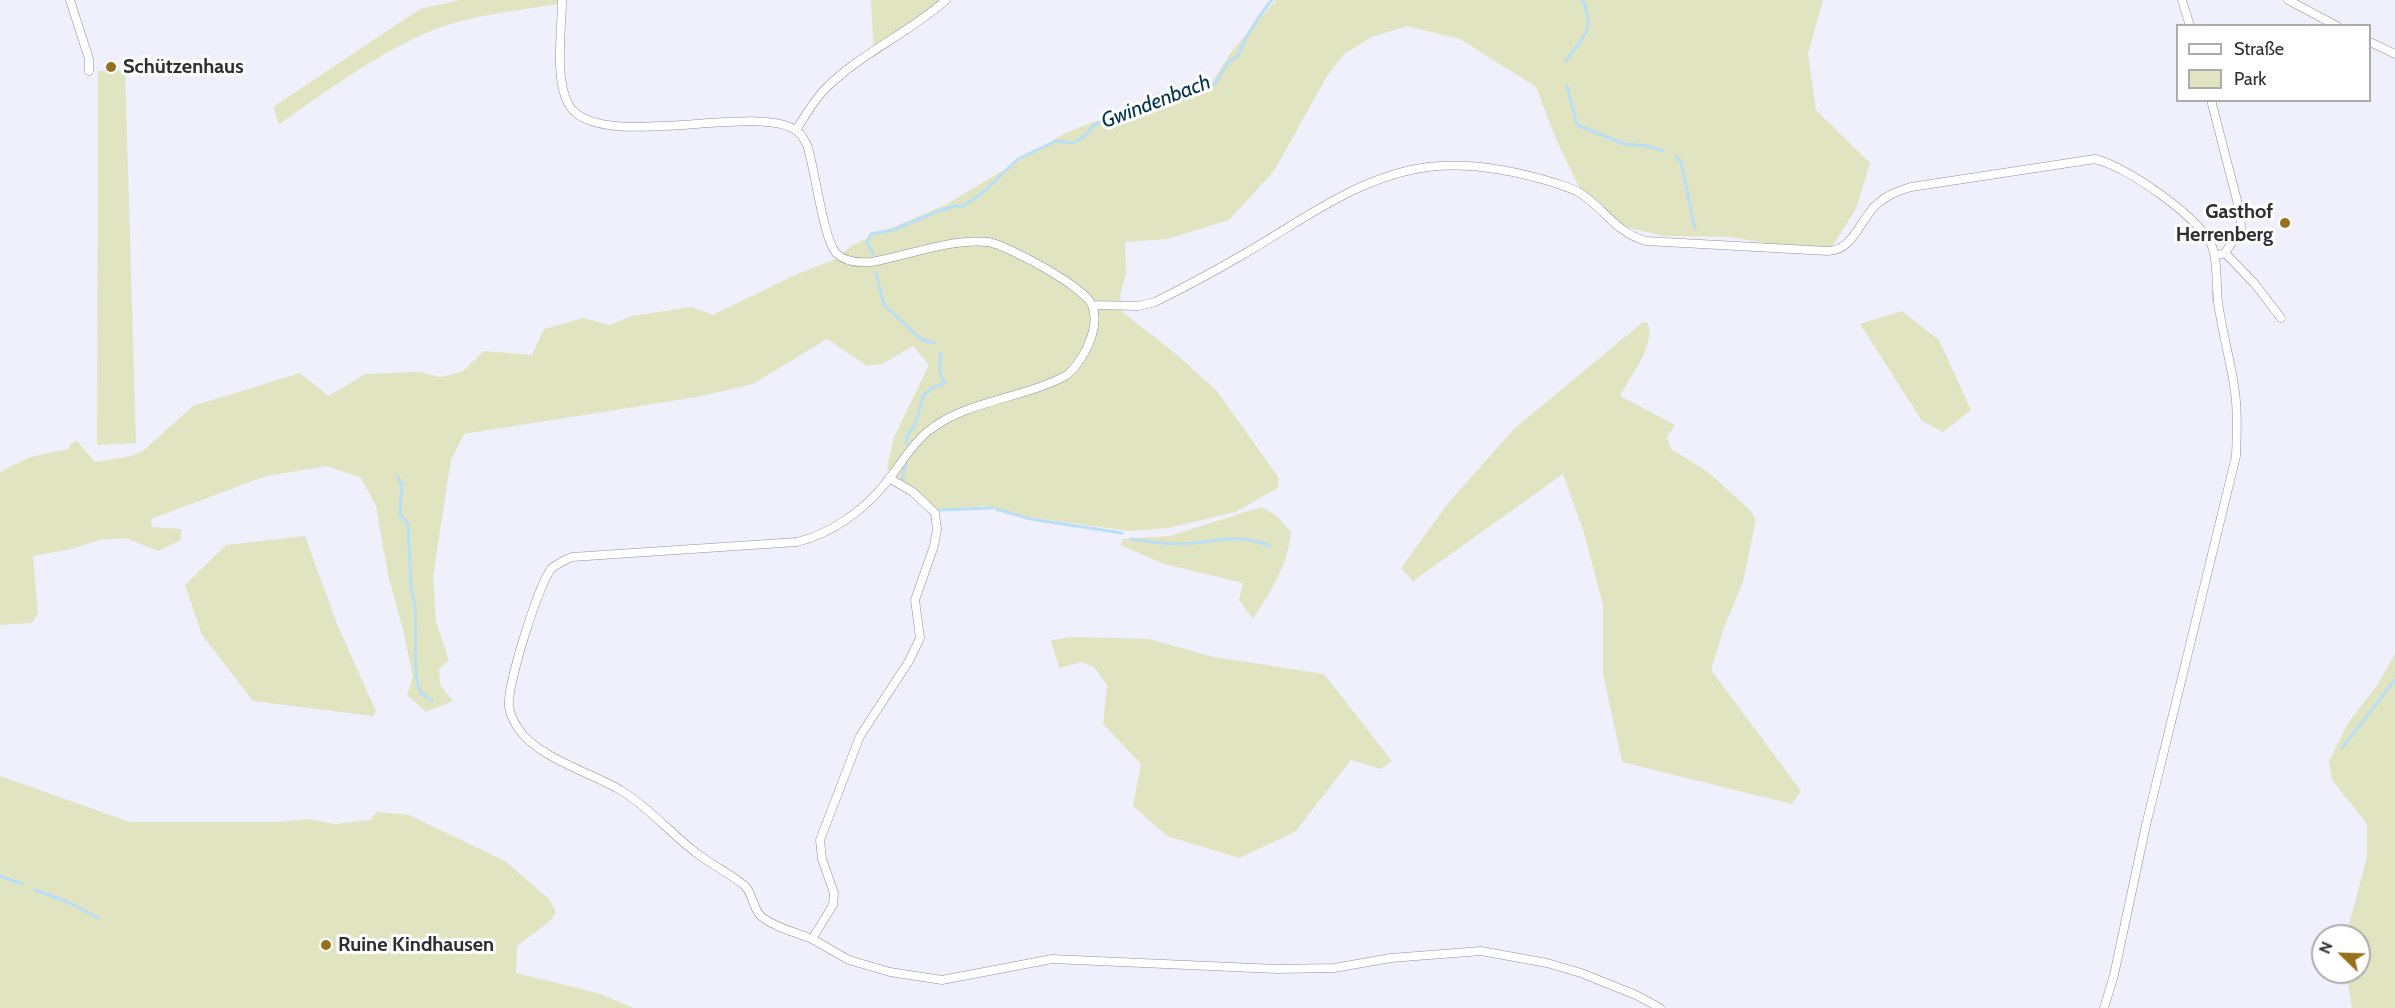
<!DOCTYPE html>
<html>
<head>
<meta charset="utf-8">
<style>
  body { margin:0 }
  #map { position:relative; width:2395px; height:1008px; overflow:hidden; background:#f0f0fd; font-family:Cabin,sans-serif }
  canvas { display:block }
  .legend { position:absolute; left:2176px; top:24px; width:195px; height:78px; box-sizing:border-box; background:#fff; border:2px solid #acacad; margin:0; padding:8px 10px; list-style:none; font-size:18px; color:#2f2f33 }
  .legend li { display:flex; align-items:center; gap:12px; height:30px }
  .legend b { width:30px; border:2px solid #acacad }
  .north { position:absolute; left:2311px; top:924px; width:60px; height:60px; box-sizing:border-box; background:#fff; border:2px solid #acacad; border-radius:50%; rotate:293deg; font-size:16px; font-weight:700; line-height:24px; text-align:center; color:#2f2f33 }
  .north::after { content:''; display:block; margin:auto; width:21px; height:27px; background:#97701b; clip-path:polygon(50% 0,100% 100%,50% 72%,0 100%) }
</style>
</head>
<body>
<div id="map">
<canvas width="2395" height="1008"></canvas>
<ul class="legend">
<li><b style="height:8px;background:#fff"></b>Straße</li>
<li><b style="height:16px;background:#e1e4c1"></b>Park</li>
</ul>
<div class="north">N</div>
</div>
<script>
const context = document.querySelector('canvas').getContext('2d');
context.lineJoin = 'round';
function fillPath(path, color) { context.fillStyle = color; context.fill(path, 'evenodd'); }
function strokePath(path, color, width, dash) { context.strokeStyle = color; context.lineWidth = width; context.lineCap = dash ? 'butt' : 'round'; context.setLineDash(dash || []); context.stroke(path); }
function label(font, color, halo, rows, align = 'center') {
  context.font = font + ' Cabin,sans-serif'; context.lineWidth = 6; context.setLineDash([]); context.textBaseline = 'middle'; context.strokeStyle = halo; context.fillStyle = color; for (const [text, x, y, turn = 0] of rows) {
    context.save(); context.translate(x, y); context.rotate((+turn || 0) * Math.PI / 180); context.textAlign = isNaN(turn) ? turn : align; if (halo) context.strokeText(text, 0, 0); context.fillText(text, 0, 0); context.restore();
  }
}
fillPath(new Path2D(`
  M 460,0 L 558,0 L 558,4 C 518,11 475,14 436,29 C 383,49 326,92 279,124 L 273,107 L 420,9 Z
  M 871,0 L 948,0 L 924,22 L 874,57 Z
  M 1276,0 L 1823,0 L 1808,54 L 1816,110 L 1870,163 L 1856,209 L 1828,253 L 1729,237 L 1663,236 L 1626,227 L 1604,215 L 1578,185 L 1556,139 L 1536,87 L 1460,39 L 1407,26 L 1372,37 L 1344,54 L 1327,76 L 1274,171 L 1229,220 L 1167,239 L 1125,242 L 1126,273 L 1120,295 L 1122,312 L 1170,349 L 1217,391 L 1279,478 L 1278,488 L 1235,512 L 1168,528 L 1129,531 L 1028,517 L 985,506 L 937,509 L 887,469 L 894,437 L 929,365 L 913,346 L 882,364 L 867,366 L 827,339 L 753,384 L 697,397 L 464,434 L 451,460 L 433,576 L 436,621 L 449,660 L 439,669 L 440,685 L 453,701 L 426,712 L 407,695 L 413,677 L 403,630 L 388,575 L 376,506 L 361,478 L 327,466 L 266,476 L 151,519 L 152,527 L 181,529 L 181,540 L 159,551 L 125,538 L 100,540 L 67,550 L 33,556 L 38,613 L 32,623 L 0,625 L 0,472 L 30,457 L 68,449 L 72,443 L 77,441 L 95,462 L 131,456 L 144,450 L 193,406 L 300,373 L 329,396 L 365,374 L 419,372 L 440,377 L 462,372 L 484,351 L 532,355 L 544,329 L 583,318 L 609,325 L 632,316 L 692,307 L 713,315 L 795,275 L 836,259 L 852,245 L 947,204 L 1065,133 L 1120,112 L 1159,92 L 1185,93 L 1211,84 L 1231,52 Z
  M 98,71 L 125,71 L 136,443 L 97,445 Z
  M 1902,311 L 1939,340 L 1971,410 L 1943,432 L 1922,421 L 1860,324 Z
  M 1643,322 L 1647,322 C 1658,342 1630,377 1620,396 L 1675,425 L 1667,437 L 1671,449 L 1708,472 L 1751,511 L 1756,520 L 1743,582 L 1724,628 L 1711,670 L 1801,791 L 1792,804 L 1622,762 L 1603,674 L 1603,605 L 1584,533 L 1563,474 L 1413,581 L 1401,568 L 1449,502 L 1514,429 Z
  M 1261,507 L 1276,515 L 1291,532 C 1288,566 1271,591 1253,619 L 1239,600 L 1243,583 L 1164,564 L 1120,545 L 1123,539 L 1170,536 Z
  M 305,536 L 337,624 L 376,711 L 373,716 L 253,701 L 202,635 L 185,585 L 226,545 Z
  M 1073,637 L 1149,639 L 1214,657 L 1324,674 L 1392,761 L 1381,769 L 1351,760 L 1295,832 L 1239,858 L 1167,836 L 1133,806 L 1141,764 L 1103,724 L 1107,685 L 1094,667 L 1082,662 L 1059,668 L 1051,640 Z
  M 2395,654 L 2395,1008 L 2352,1008 L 2346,972 L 2359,972 L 2359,936 L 2346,936 L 2367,857 L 2367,824 L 2332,780 L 2329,761 L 2348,723 L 2376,687 Z
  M 0,776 L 130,822 L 279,822 L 308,819 L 335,824 L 370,820 L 377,812 L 409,815 L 505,861 L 549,899 L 556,912 L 550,921 L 517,946 L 516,973 L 601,994 L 633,1008 L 0,1008 Z`), '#e1e4c1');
strokePath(new Path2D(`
  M 1566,61 C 1584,35 1595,32 1583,0
  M 1567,86 L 1577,125 L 1625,144 L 1647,146 L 1663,151
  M 1676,156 L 1681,162 L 1695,229
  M 873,254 L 867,242 L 871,234 L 893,230 L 936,212 L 954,206 L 963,206 L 980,195 L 1018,159 L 1056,141 L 1073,143 L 1086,135 L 1094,125 L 1136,107 L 1164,97 L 1193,92 L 1215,84 L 1229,61 L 1238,56 C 1245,36 1259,16 1272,0
  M 876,273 L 884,305 L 921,339 L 934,343
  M 2213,292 L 2214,301
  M 906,443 L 908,434 L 915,425 L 923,397 L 930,389 L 945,383 C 938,372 939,365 941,353
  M 398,477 L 402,485 L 400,514 L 408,524 L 411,587 L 415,606 L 416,676 L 420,692 L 432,701
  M 904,484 L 902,482 L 906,459
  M 996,509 L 1031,519 L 1122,533
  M 938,510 L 992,508
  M 1131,539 C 1147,541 1162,544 1178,544 C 1212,544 1235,531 1270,546
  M 2342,748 L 2395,680
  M 0,876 L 22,884
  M 35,890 L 68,902 L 98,918`), '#b9def5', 3);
const minor = new Path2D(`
  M 70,0 L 89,59 L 89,71
  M 562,0 C 562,29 554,80 569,105 C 596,152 748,105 792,128 C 800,131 803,138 807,145 C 815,168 823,238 836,253 C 845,262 859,263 871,262 C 907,256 951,238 988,242 C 1007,245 1085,287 1092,305 C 1101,327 1084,360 1067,375 C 1023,399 966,400 927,432 C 909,447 899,468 884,485 C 862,512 830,534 797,542 L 572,557 C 565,560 558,563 552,568 C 539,582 506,688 509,707 C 510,713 514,722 518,728 C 536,757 592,773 622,791 C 651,809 672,835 699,855 C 714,866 731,874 745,886 C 754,895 752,909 762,917 C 776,928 795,932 812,939
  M 2182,0 L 2190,26
  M 2288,0 L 2337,26
  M 2370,42 L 2395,54
  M 2211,100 L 2240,212 L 2241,229 L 2225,253 L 2215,256
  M 796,130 C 805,116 814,100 826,88 C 861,53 909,33 946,0
  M 2225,253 L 2254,283 L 2281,318
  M 1092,305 L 1139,306 L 1155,302 C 1185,287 1215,271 1244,254 C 1303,220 1359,176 1428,167 C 1469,162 1516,171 1555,183 C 1563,186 1572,188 1580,193 C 1604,208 1616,233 1646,241 L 1828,251 C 1854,250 1860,219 1877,204 C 1887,195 1898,191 1911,187 L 2095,159 C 2126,166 2196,215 2211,244 C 2218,258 2216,286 2218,302 C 2222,332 2231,362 2235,392 C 2238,413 2237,434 2236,456 L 2146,825 L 2114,975 L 2104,1008
  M 889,478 L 913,492 L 935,513 L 937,529 L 934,546 L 915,600 L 920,638 L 909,661 L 860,736 L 820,840 L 822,859 L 834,893 L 833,905 L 812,939 L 849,960 L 890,972 L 942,980 L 1052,959 L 1277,969 L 1334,968 L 1391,958 L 1481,951 L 1547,963 L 1581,973 L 1636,995 L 1660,1008`);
strokePath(minor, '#8e8f9a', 9);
strokePath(minor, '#fff', 8);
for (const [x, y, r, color] of [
  [111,67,6,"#97701b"],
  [2285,223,6,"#97701b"],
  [326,945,6,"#97701b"]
]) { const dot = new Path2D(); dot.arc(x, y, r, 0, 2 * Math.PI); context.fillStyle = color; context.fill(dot); strokePath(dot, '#fff', 2); }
label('bold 20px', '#2f2f33', '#fff', [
  ["Schützenhaus",123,67],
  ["Gasthof",2273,212,"right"],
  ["Herrenberg",2273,235,"right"],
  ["Ruine Kindhausen",338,945]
], 'left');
label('italic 21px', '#01334a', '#fff', [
  ["Gwindenbach",1156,102,-21]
]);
</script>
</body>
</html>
